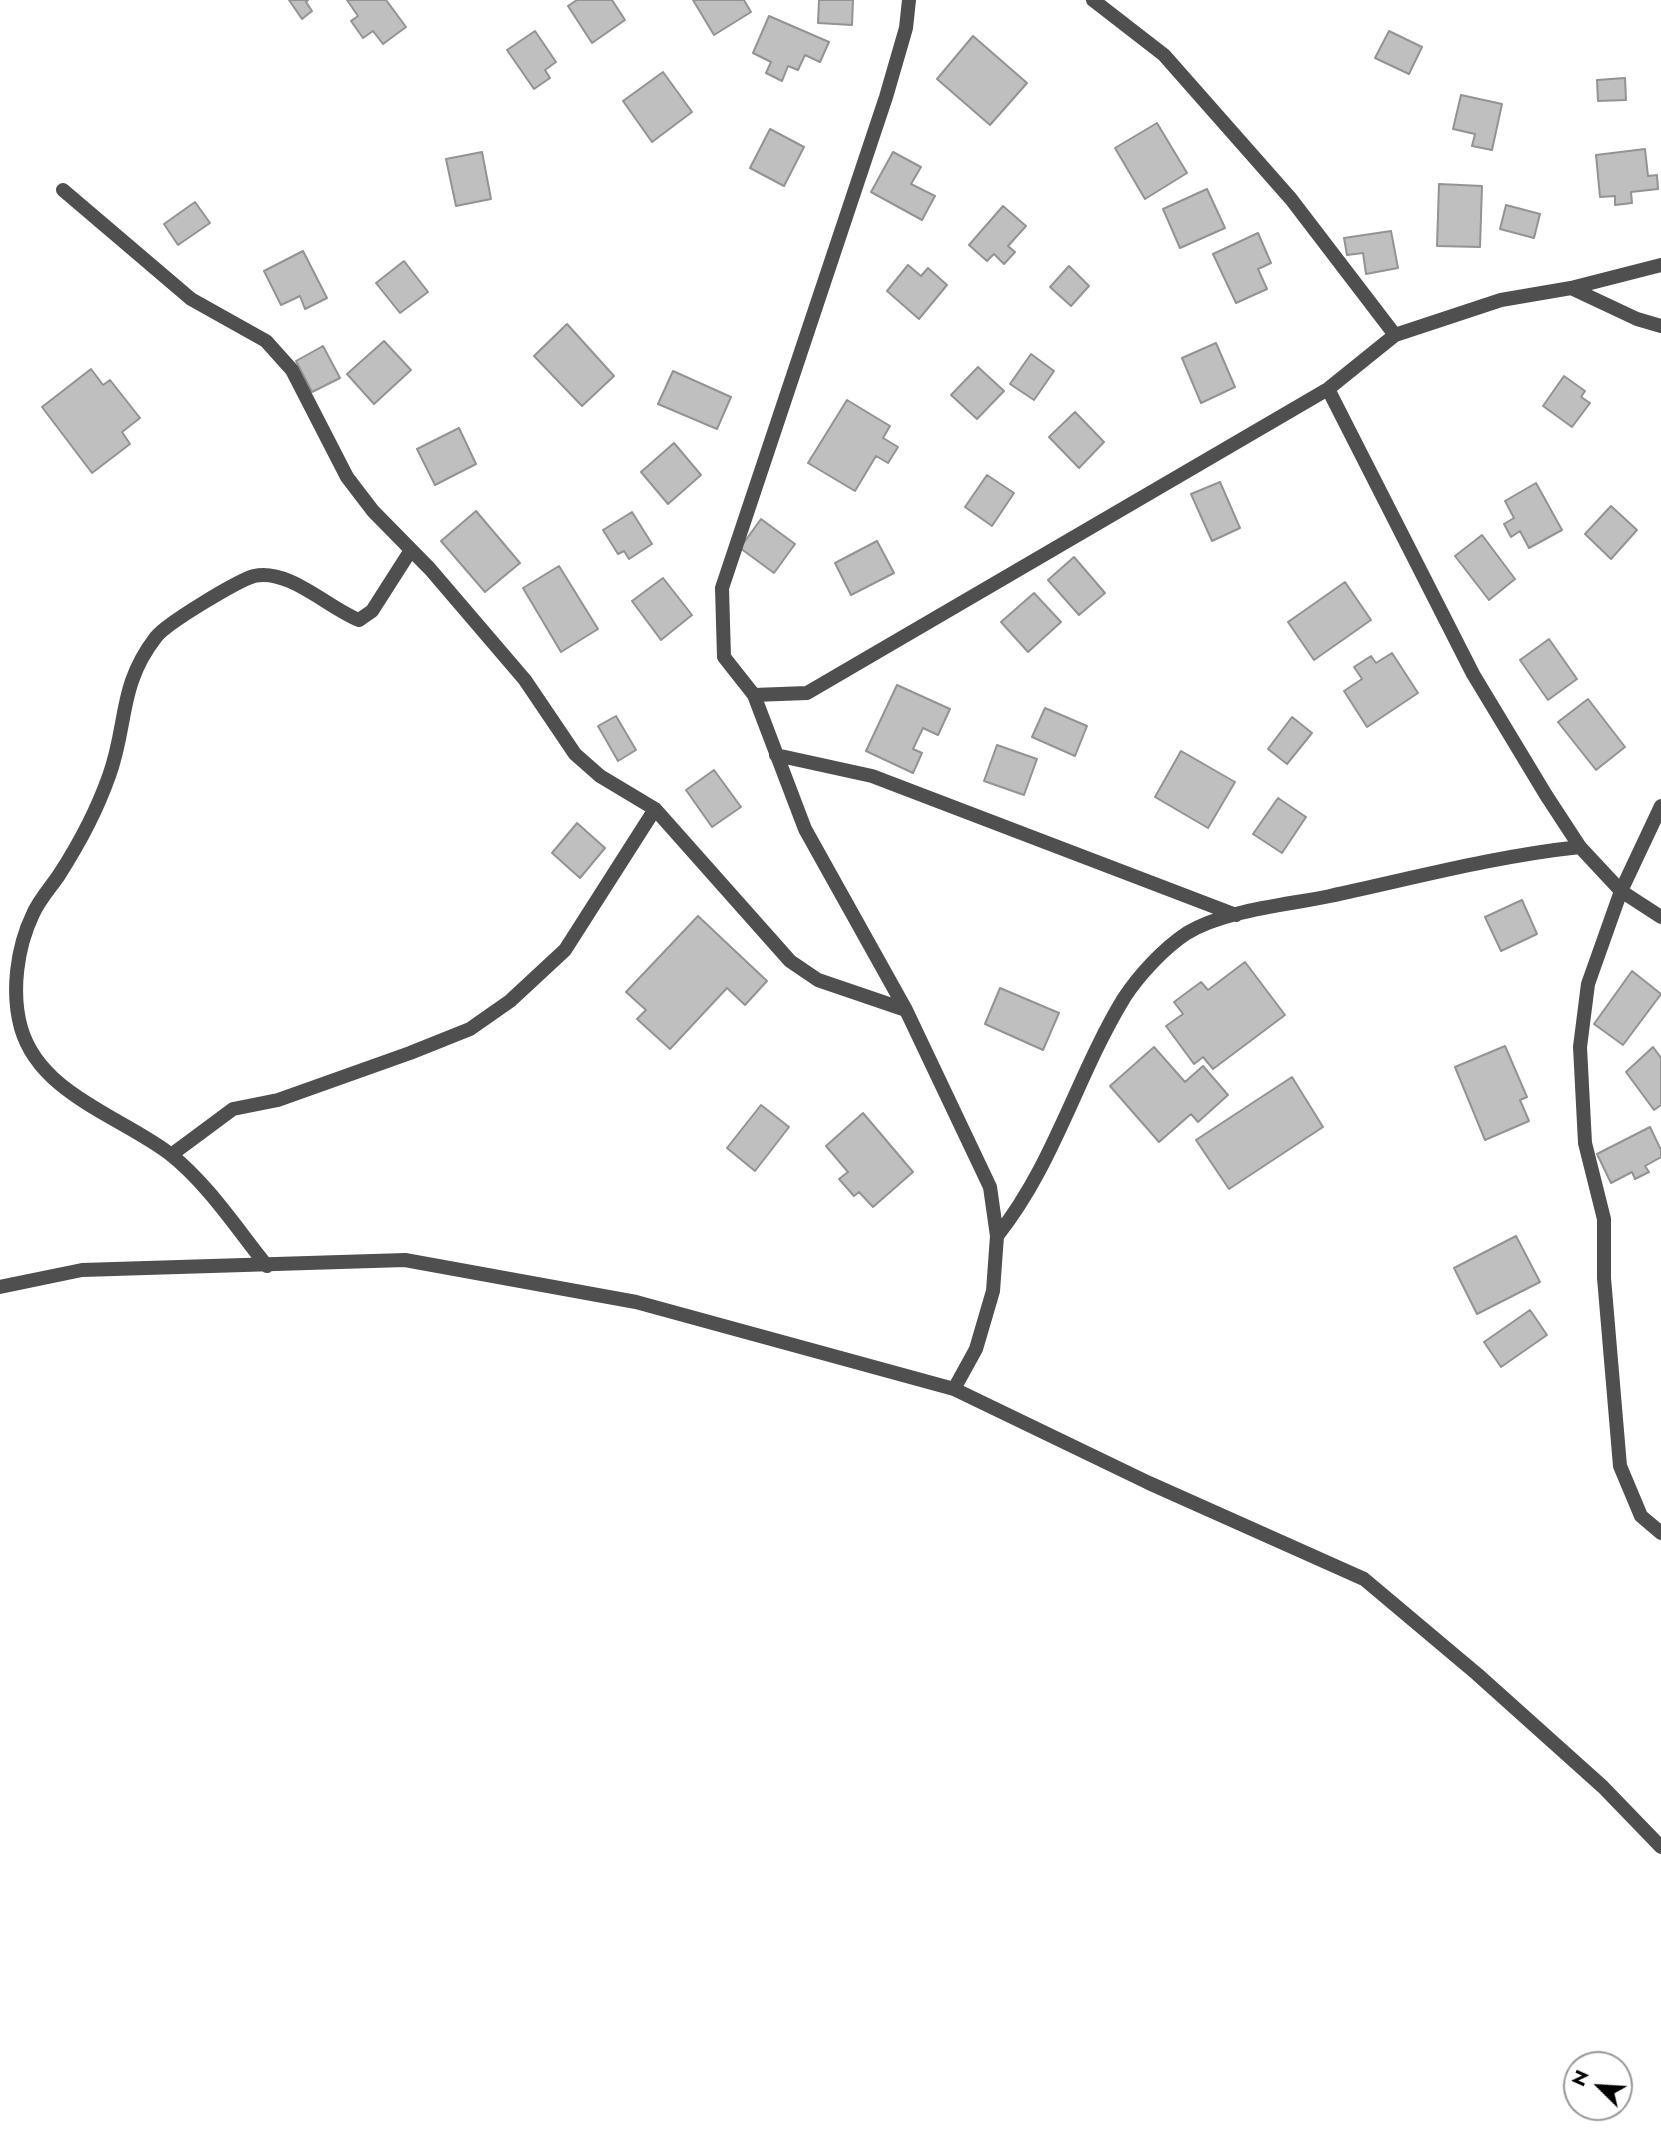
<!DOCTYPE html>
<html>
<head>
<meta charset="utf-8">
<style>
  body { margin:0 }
  #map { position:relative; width:1661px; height:2149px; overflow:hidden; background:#fff; font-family:Jost,sans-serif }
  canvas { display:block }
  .north { position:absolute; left:1563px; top:2051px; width:70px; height:70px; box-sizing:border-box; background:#fff; border:2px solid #999; border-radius:50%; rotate:294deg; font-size:19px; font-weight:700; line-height:28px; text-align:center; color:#000 }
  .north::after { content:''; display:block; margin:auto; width:24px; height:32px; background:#000; clip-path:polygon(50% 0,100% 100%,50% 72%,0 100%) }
</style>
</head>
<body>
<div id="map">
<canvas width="1661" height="2149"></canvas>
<div class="north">N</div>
</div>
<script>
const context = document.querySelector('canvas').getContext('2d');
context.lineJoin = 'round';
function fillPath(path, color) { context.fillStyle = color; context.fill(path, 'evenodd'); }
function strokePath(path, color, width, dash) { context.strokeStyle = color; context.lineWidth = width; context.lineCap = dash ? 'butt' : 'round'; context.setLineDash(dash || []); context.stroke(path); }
const building = new Path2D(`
  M 289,0 L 308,0 L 306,2 L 312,11 L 302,19 Z
  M 347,0 L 386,0 L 406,27 L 383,44 L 373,31 L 363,38 L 351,21 L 358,16 Z
  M 577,0 L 612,0 L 625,20 L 592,43 L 568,6 Z
  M 693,0 L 744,0 L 751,12 L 714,35 Z
  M 819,0 L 853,0 L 852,25 L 818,23 Z
  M 769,16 L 829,42 L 820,62 L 805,55 L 798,70 L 788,66 L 782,81 L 766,73 L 771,62 L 753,53 Z
  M 535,31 L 556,62 L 545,70 L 550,78 L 534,89 L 507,50 Z
  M 1389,31 L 1422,47 L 1409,74 L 1375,58 Z
  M 973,36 L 1027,83 L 990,125 L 937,79 Z
  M 663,72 L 692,112 L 652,142 L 623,101 Z
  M 1625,78 L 1626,100 L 1598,101 L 1597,80 Z
  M 1461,95 L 1502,104 L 1492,150 L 1472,146 L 1475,134 L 1453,129 Z
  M 1157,123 L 1187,173 L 1145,199 L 1115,148 Z
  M 770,129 L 804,147 L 784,186 L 750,168 Z
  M 1645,149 L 1648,176 L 1657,175 L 1658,189 L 1631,192 L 1632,203 L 1615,205 L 1615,196 L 1600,197 L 1596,155 Z
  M 482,152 L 491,199 L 456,206 L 446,159 Z
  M 893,152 L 921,167 L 911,184 L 935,196 L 922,220 L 871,192 Z
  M 1439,184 L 1482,186 L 1480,247 L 1437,246 Z
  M 1207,189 L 1225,228 L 1180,248 L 1163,209 Z
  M 195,202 L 210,223 L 178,245 L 164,224 Z
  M 1506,205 L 1540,214 L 1534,238 L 1500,229 Z
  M 1003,206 L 1026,226 L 1008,246 L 1015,252 L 1004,264 L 994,254 L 987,261 L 969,245 Z
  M 1391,231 L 1398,268 L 1366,274 L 1363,253 L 1347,255 L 1344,238 Z
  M 1258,233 L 1271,263 L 1258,269 L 1267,289 L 1236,303 L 1213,254 Z
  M 303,251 L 327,298 L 305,309 L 300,296 L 281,305 L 264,271 Z
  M 404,261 L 428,292 L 400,313 L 376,283 Z
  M 908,265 L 921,276 L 928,268 L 947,285 L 919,319 L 887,291 Z
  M 1069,266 L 1089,286 L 1071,306 L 1050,287 Z
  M 567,324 L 614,376 L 582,406 L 534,356 Z
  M 384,341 L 411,370 L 374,404 L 347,374 Z
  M 1216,343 L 1235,387 L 1201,403 L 1182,358 Z
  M 323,346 L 340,378 L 312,392 L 296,361 Z
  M 1031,354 L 1054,371 L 1034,400 L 1010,384 Z
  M 978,367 L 1004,391 L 977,419 L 951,395 Z
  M 91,369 L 103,385 L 110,380 L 140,418 L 122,432 L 130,444 L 92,473 L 42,407 Z
  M 673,371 L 731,397 L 717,429 L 658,404 Z
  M 1564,376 L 1585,391 L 1581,397 L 1590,403 L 1572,427 L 1543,406 Z
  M 847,400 L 890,426 L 883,438 L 898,447 L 888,463 L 876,456 L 855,491 L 808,463 Z
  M 1075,412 L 1104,442 L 1079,468 L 1049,437 Z
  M 459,428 L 476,464 L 435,485 L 417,449 Z
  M 674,443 L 701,475 L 668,504 L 641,472 Z
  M 987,475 L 1014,493 L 992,526 L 965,507 Z
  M 1220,482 L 1240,528 L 1212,541 L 1191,494 Z
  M 1536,483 L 1562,530 L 1529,548 L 1520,531 L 1511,537 L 1504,524 L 1514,518 L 1505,501 Z
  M 1611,506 L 1637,530 L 1611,559 L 1585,534 Z
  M 476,511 L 520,563 L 485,592 L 441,541 Z
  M 632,512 L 652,544 L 629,559 L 624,551 L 618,554 L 603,530 Z
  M 761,519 L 795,544 L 774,573 L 740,548 Z
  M 1482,535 L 1515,579 L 1489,600 L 1455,556 Z
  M 877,541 L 894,573 L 851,595 L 835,563 Z
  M 1074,557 L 1105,593 L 1079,615 L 1048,580 Z
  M 559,566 L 598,629 L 561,652 L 523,588 Z
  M 663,578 L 692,615 L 661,640 L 632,601 Z
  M 1345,582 L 1371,620 L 1314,660 L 1288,622 Z
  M 1034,593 L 1061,622 L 1028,652 L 1001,622 Z
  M 1549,639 L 1577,679 L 1548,700 L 1520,660 Z
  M 1392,653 L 1418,693 L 1367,727 L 1344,691 L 1362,679 L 1354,667 L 1371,656 L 1376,663 Z
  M 897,685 L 950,709 L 938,735 L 923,728 L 913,749 L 922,753 L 913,773 L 866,751 Z
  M 1588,699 L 1625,747 L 1596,770 L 1558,722 Z
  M 1045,708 L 1087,726 L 1075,756 L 1032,737 Z
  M 616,716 L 636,750 L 618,761 L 598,726 Z
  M 1292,717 L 1312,733 L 1287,764 L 1268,749 Z
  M 997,745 L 1037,759 L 1024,795 L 984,781 Z
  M 1181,751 L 1235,782 L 1208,828 L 1155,797 Z
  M 714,770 L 741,807 L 712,827 L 686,790 Z
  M 1278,798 L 1306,817 L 1282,853 L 1253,834 Z
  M 577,823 L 605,848 L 580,878 L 552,853 Z
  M 1522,900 L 1537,934 L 1501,951 L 1485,917 Z
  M 698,916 L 767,981 L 745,1005 L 727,988 L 670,1049 L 637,1019 L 646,1010 L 626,992 Z
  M 1245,962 L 1285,1015 L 1213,1069 L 1203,1057 L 1194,1064 L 1166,1026 L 1183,1014 L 1174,1002 L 1201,982 L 1208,990 Z
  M 1632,971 L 1661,994 L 1623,1045 L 1594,1024 Z
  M 1000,988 L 1059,1013 L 1043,1050 L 985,1024 Z
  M 1505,1046 L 1527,1097 L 1520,1100 L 1529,1121 L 1485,1140 L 1455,1067 Z
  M 1154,1047 L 1185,1082 L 1203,1066 L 1228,1095 L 1198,1122 L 1191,1114 L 1159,1142 L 1110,1086 Z
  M 1653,1047 L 1661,1058 L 1661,1105 L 1654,1110 L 1626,1072 Z
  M 1292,1077 L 1323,1127 L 1229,1189 L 1196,1140 Z
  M 761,1105 L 789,1127 L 755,1171 L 727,1148 Z
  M 863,1113 L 913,1172 L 873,1207 L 859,1192 L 854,1196 L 839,1179 L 848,1172 L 826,1146 Z
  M 1650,1127 L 1661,1150 L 1661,1157 L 1645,1166 L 1649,1172 L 1635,1179 L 1632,1172 L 1611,1183 L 1597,1154 Z
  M 1516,1236 L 1540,1282 L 1477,1314 L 1454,1268 Z
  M 1530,1310 L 1547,1335 L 1501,1367 L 1484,1342 Z`);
fillPath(building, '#bfbfbf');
strokePath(building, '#939393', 2);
strokePath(new Path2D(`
  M 909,0 L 906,28 L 886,97 L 722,588 L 724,657 L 754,695 L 805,829 L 906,1010 L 990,1187 L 997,1236 L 993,1291 L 976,1349 L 954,1389
  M 1093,0 L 1164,55 L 1291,199 L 1395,335
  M 63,190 L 191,299 L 266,341 L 292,370 L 347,477 L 373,511 L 430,569 L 525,680 L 575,754 L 600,776 L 655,809 L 790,961 L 818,980 L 906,1010
  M 1571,288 L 1637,319 L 1661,326
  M 1328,389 L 1473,674 L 1546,795 L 1580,847 L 1621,891 L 1661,917
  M 754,695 L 807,693 L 1328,389 L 1395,335 L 1501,300 L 1571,288 L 1661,265
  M 776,755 L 872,776 L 1236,915
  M 1661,806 L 1621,891 L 1588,984 L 1580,1047 L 1585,1143 L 1604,1219 L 1604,1278 L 1620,1466 L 1641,1516 L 1661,1533
  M 171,1155 L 233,1109 L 278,1100 L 410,1053 L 470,1029 L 510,1001 L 565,950 L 655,809
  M 997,1236 C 1054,1165 1077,1075 1124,998 C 1139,975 1164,948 1187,933 C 1225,910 1287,905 1330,896 C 1414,878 1495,856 1580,847
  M 267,1266 C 237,1229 208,1184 170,1154 C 120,1116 40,1094 21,1028 C 11,992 17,947 33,914 C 39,900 51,887 59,875 C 79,844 97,810 109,776 C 128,724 118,686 156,637 C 167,623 237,581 254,576 C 289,568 328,608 359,620 L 372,611 L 411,550
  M 0,1287 L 82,1270 L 405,1260 L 636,1302 L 954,1389 L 1149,1483 L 1364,1579 L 1477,1674 L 1603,1787 L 1661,1847`), '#4f4f4f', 14);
</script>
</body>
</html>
